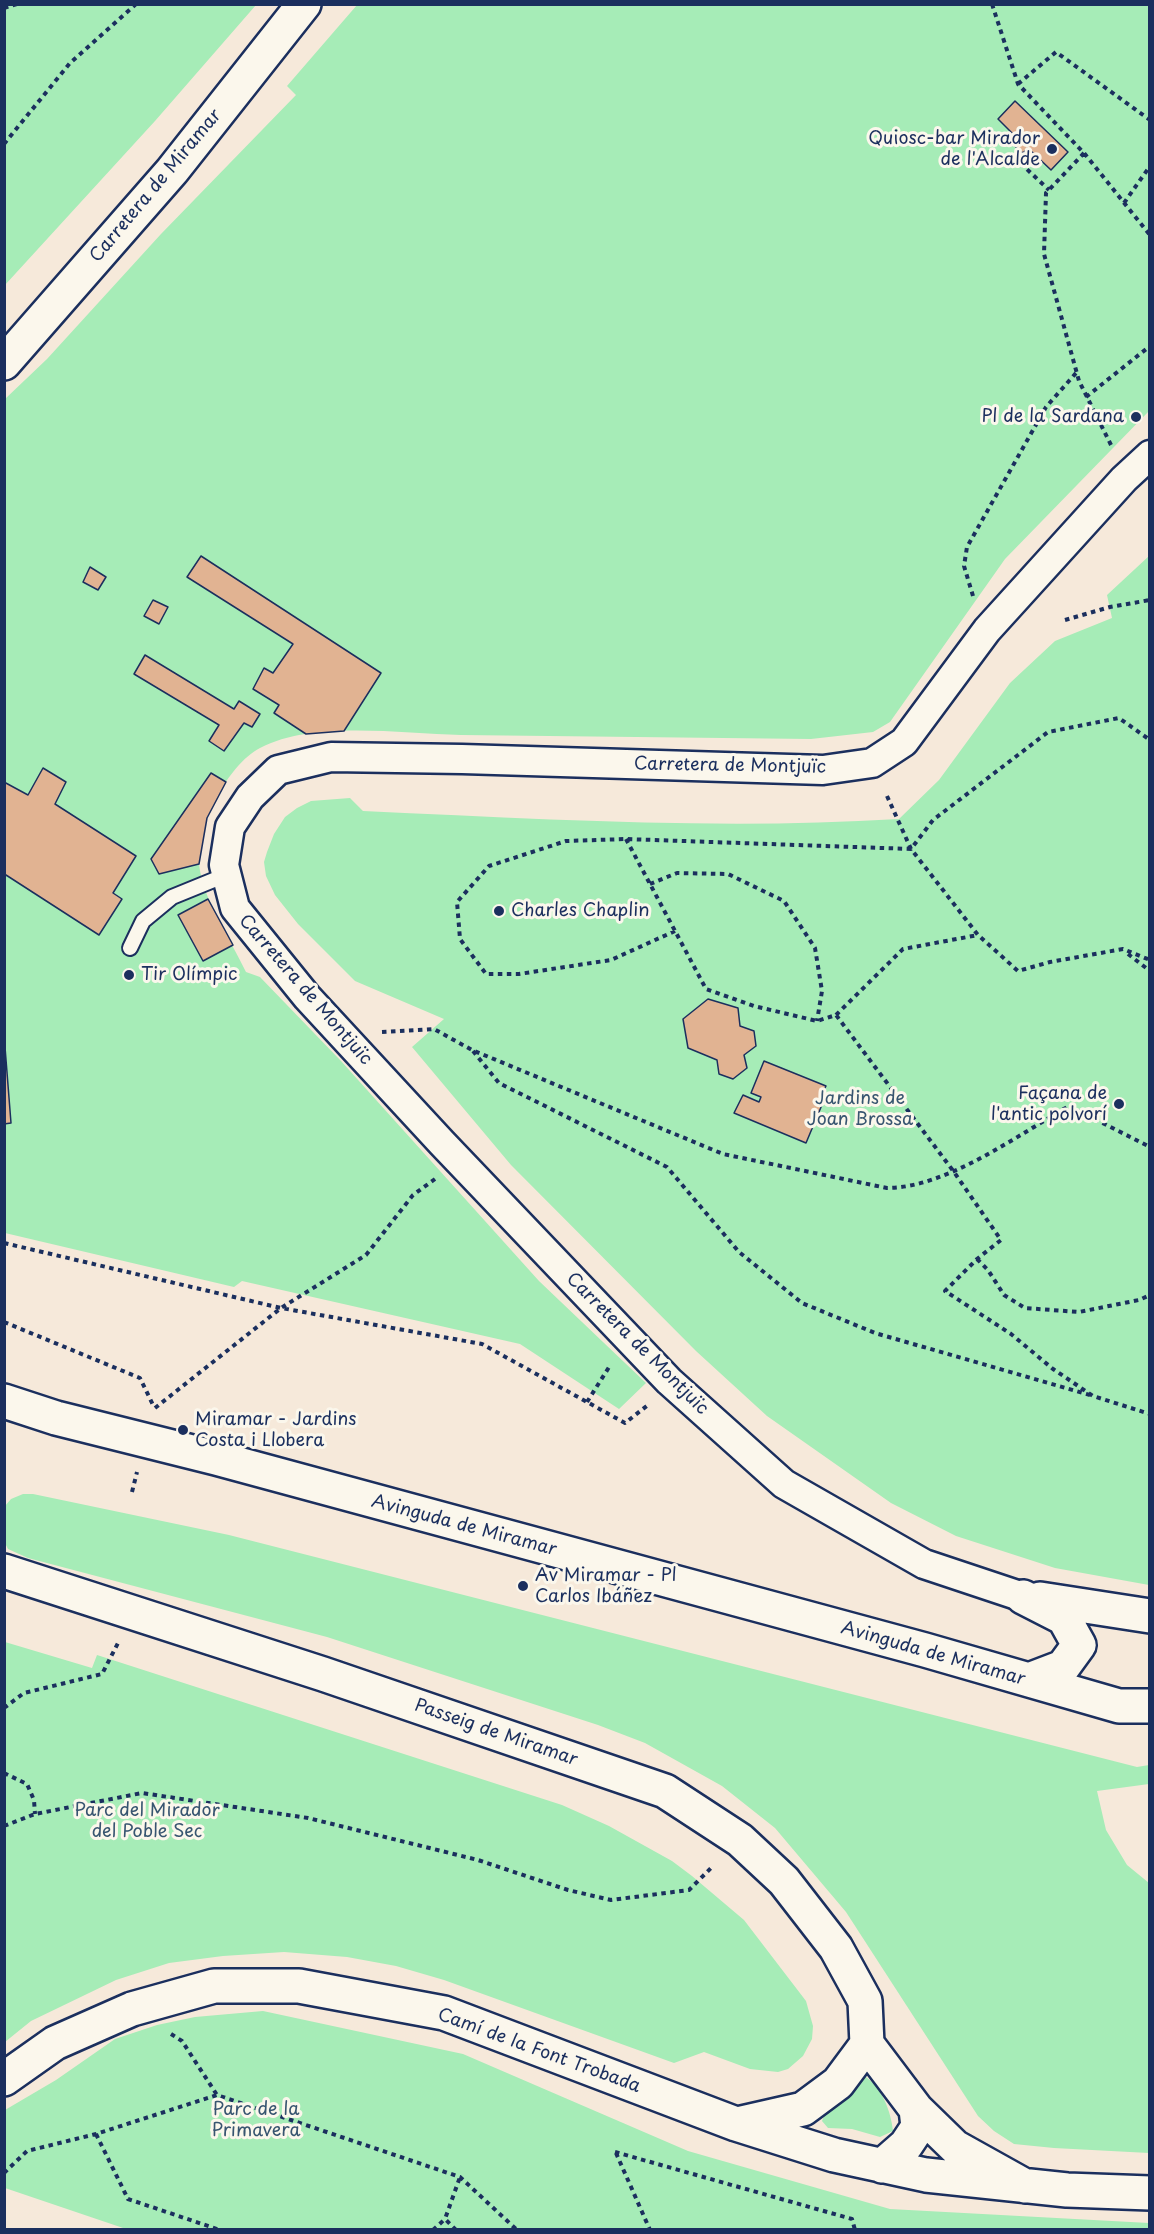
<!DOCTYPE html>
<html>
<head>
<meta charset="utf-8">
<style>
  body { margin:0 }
  #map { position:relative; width:1154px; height:2234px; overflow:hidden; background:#f6e9da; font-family:"Playpen Sans",sans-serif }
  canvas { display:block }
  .frame { position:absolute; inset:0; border:6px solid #1b2f5e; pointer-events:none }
</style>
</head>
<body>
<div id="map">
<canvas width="1154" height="2234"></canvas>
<div class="frame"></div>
</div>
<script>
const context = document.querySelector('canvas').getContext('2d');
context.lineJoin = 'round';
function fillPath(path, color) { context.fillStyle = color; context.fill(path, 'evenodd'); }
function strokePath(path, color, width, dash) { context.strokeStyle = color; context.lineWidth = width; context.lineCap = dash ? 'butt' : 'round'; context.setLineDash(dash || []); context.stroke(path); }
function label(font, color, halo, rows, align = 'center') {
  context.font = font + ' "Playpen Sans",sans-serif'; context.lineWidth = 6; context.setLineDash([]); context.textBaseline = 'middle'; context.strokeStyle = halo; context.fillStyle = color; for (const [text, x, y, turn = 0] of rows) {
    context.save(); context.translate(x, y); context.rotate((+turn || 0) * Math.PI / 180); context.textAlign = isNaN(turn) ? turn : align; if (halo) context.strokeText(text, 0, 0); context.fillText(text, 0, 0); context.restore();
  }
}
fillPath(new Path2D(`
  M 5,4 L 256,5 L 155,121 L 5,285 Z
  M 357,5 L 1149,5 L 1149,411 L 1005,559 L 890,722 L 873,732 L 811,739 C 695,738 578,736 461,735 C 400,734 315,720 260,748 C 227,765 196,828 199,864 C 203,901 231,940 246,972 L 260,977 L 341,1061 L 539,1281 L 646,1383 L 619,1409 L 520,1344 L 242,1281 L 234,1287 L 5,1233 L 5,399 L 47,359 L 161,234 L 296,95 L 287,86 Z
  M 1149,556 L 1149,1585 L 1055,1568 L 956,1536 L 891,1503 L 767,1416 L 696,1351 L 511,1165 L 412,1047 L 444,1019 L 355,981 L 298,924 L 275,895 L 266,876 L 264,862 L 267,852 L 274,834 L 285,817 L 297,808 L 311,801 L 350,798 L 363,811 C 542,819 721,830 899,819 L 939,780 L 1010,683 L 1055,641 L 1112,618 L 1107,595 Z
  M 23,1494 L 33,1494 L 229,1535 L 1137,1767 L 1149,1765 L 1149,1784 L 1097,1791 L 1106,1830 L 1127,1865 L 1149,1883 L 1149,2153 L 1054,2148 L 1014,2144 L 994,2131 L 978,2116 L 846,1912 L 775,1828 L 722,1786 L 645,1743 L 598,1725 L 327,1637 L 28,1558 L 8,1549 L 5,1543 L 5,1506 L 11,1499 Z
  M 5,1642 L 92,1668 L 97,1655 L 562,1805 L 609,1826 L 672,1861 L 692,1876 L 744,1920 L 806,2001 L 813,2026 L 812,2039 L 803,2056 L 788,2069 L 778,2072 L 750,2069 L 704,2052 L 674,2063 L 444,1980 L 396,1966 L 347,1957 L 284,1952 L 223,1956 L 169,1963 L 116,1980 L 31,2021 L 5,2042 Z
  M 263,2011 L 463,2054 L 688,2151 L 890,2209 L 1149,2223 L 1149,2229 L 129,2230 L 5,2188 L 5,2110 L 56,2080 L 115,2039 L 157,2025 L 195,2017 Z
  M 864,2076 C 882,2086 891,2112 893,2131 L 880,2137 L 852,2129 L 828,2128 L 822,2121 C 829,2104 847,2084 864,2076 Z`), '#a6ecb7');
const building = new Path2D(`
  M 1015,101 L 1068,152 L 1051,170 L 1028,148 L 1023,153 L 1010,142 L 1015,136 L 998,119 Z
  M 201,556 L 381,673 L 344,731 L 306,734 L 274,713 L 279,705 L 253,689 L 264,668 L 273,673 L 293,644 L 187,577 Z
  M 90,567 L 106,577 L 98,590 L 83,582 Z
  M 153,600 L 168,607 L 159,624 L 144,616 Z
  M 145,655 L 234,709 L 239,701 L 260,714 L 252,727 L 244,723 L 224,751 L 209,741 L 219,725 L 134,674 Z
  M 43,768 L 66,782 L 55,804 L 136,856 L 113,893 L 122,899 L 99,935 L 6,875 L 4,878 L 4,782 L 28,795 Z
  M 211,773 L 226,782 L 207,818 L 199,864 L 159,874 L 151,859 Z
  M 208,899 L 233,945 L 203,961 L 178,915 Z
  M 708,999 L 738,1008 L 740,1026 L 754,1031 L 756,1046 L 744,1055 L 747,1068 L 733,1079 L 719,1074 L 717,1060 L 688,1048 L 683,1019 Z
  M 5,1047 L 11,1123 L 4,1124 L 4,1047 Z
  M 764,1061 L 826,1086 L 820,1098 L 824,1100 L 806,1143 L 734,1113 L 743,1095 L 759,1102 L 761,1097 L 751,1093 Z`);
fillPath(building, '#e1b392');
strokePath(building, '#1b2f5e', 1.5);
const lane = new Path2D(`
  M 130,948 L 143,921 L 172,897 L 226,875`);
const street = new Path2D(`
  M 1023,1597 L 924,1564 L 784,1484 L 669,1381 L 442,1143 L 307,997 L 235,908 L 224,865 L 230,827 L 250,797 L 278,770 L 331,757 L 462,759 L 823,770 L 872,763 L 904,742 L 987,630 L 1124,479 L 1150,455`);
const secondary = new Path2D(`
  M 4,363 L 172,171 L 304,4
  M 4,1401 L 56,1418 L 216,1458 L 925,1650 L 1119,1706 L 1150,1706
  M 4,1571 L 323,1674 L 665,1791 L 740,1840 L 784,1881 L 836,1948 L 865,2001 L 867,2044 L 916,2109 L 955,2147 L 1025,2186
  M 1023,1597 L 1064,1618 L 1079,1645 L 1063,1667 L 1029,1680
  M 1040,1599 L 1150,1616
  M 4,2079 L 55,2043 L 132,2009 L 214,1986 L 299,1986 L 444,2013 L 736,2124 L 834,2155 L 926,2175 L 1067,2190 L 1150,2193
  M 737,2124 L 803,2109 L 838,2083 L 867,2044
  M 882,2166 L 906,2145 L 918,2127 L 916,2109`);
strokePath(lane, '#1b2f5e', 18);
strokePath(street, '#1b2f5e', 33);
strokePath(secondary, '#1b2f5e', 38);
strokePath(new Path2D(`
  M 992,4 L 1018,84 L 1084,153 L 1150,235
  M 4,8 L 17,4
  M 1018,84 L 1056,52 L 1150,120
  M 4,144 L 70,63 L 136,4
  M 1084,153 L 1046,193 L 1044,254 L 1079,381 L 1112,447
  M 1014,157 L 1049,190
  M 1124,203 L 1150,166
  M 1086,397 L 1150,346
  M 973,596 L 964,566 L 967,547 L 1046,407 L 1076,373
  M 1065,620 L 1110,607 L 1150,600
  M 887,796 L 911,849 L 978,935 L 1018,971 L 1050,962 L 1123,949 L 1150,960
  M 626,839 L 706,989 L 754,1006 L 817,1021 L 836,1015 L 954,1172 L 1001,1240 L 977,1259 L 945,1291 L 1011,1334 L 1053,1369 L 1093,1396 L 1150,1414
  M 650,884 L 677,873 L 728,874 L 784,901 L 815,948 L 822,991 L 817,1021
  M 675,931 L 611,960 L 519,974 L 486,974 L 460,939 L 457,902 L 489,866 L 566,841 L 626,839 L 911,849 L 933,820 L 1048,732 L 1119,718 L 1150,740
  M 1128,954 L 1150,971
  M 836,1015 L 903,949 L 978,935
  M 382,1032 L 434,1029 L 472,1050 L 723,1154 L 887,1188 C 946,1188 1018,1135 1069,1106 L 1150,1147
  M 473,1051 L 499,1083 L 667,1167 L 739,1252 L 802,1303 L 875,1333 L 1090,1395
  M 4,1243 L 281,1308 L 482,1344 L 625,1423 L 648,1405
  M 977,1259 L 988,1270 L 1004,1295 L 1025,1308 L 1079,1312 L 1139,1300 L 1150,1295
  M 4,1322 L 140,1378 L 154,1407
  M 587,1402 L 611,1364
  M 155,1408 L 281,1308 L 366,1255 L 413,1195 L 435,1179
  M 132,1492 L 137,1472
  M 4,1708 L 24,1693 L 102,1674 L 118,1643
  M 4,1773 L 27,1784 L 34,1800 L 35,1814
  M 4,1826 L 35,1814 L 142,1793 L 308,1818 L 478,1860 L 568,1890 L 611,1900 L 689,1890 L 712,1867
  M 171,2034 L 182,2041 L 217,2095
  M 96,2134 L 128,2199 L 220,2230
  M 615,2152 L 852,2219 L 855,2230
  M 616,2153 L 650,2230
  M 4,2173 L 27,2151 L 96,2134 L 217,2095 L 460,2177 L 517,2230
  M 433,2230 L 445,2219
  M 456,2230 L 445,2219 L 460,2177`), '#1b2f5e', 4, [4.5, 4.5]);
strokePath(lane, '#fbf7ec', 14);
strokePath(street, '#fbf7ec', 28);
strokePath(secondary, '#fbf7ec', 33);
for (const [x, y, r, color] of [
  [1052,149,6,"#1b2f5e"],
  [1136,417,6,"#1b2f5e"],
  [499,911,6,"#1b2f5e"],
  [129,975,6,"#1b2f5e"],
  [1119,1104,6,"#1b2f5e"],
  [183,1430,6,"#1b2f5e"],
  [523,1586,6,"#1b2f5e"]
]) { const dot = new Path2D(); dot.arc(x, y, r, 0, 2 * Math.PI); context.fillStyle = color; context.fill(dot); strokePath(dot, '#fbf7ec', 2); }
label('18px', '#1b2f5e', '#fbf7ec', [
  ["Quiosc-bar Mirador",1040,139,"right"],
  ["de l'Alcalde",1040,160,"right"],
  ["Pl de la Sardana",1124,417,"right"],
  ["Charles Chaplin",511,911],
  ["Tir Olímpic",141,975],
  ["Façana de",1107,1094,"right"],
  ["l'antic polvorí",1107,1115,"right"],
  ["Miramar - Jardins",195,1420],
  ["Costa i Llobera",195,1441],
  ["Av Miramar - Pl",535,1576],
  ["Carlos Ibáñez",535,1597]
], 'left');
label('18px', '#1b2f5e', '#fbf7ec', [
  ["Carretera de Miramar",156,186,-50],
  ["Carretera de Montjuïc",730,766,1],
  ["Carretera de Montjuïc",305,990,49],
  ["Carretera de Montjuïc",637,1344,45],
  ["Avinguda de Miramar",464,1526,15],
  ["Avinguda de Miramar",933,1654,16],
  ["Passeig de Miramar",496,1733,19],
  ["Camí de la Font Trobada",539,2051,20]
]);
label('18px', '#375570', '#fbf7ec', [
  ["Jardins de",860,1099],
  ["Joan Brossa",860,1120],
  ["Parc del Mirador",147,1811],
  ["del Poble Sec",147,1832],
  ["Parc de la",256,2110],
  ["Primavera",256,2131]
]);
</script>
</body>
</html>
